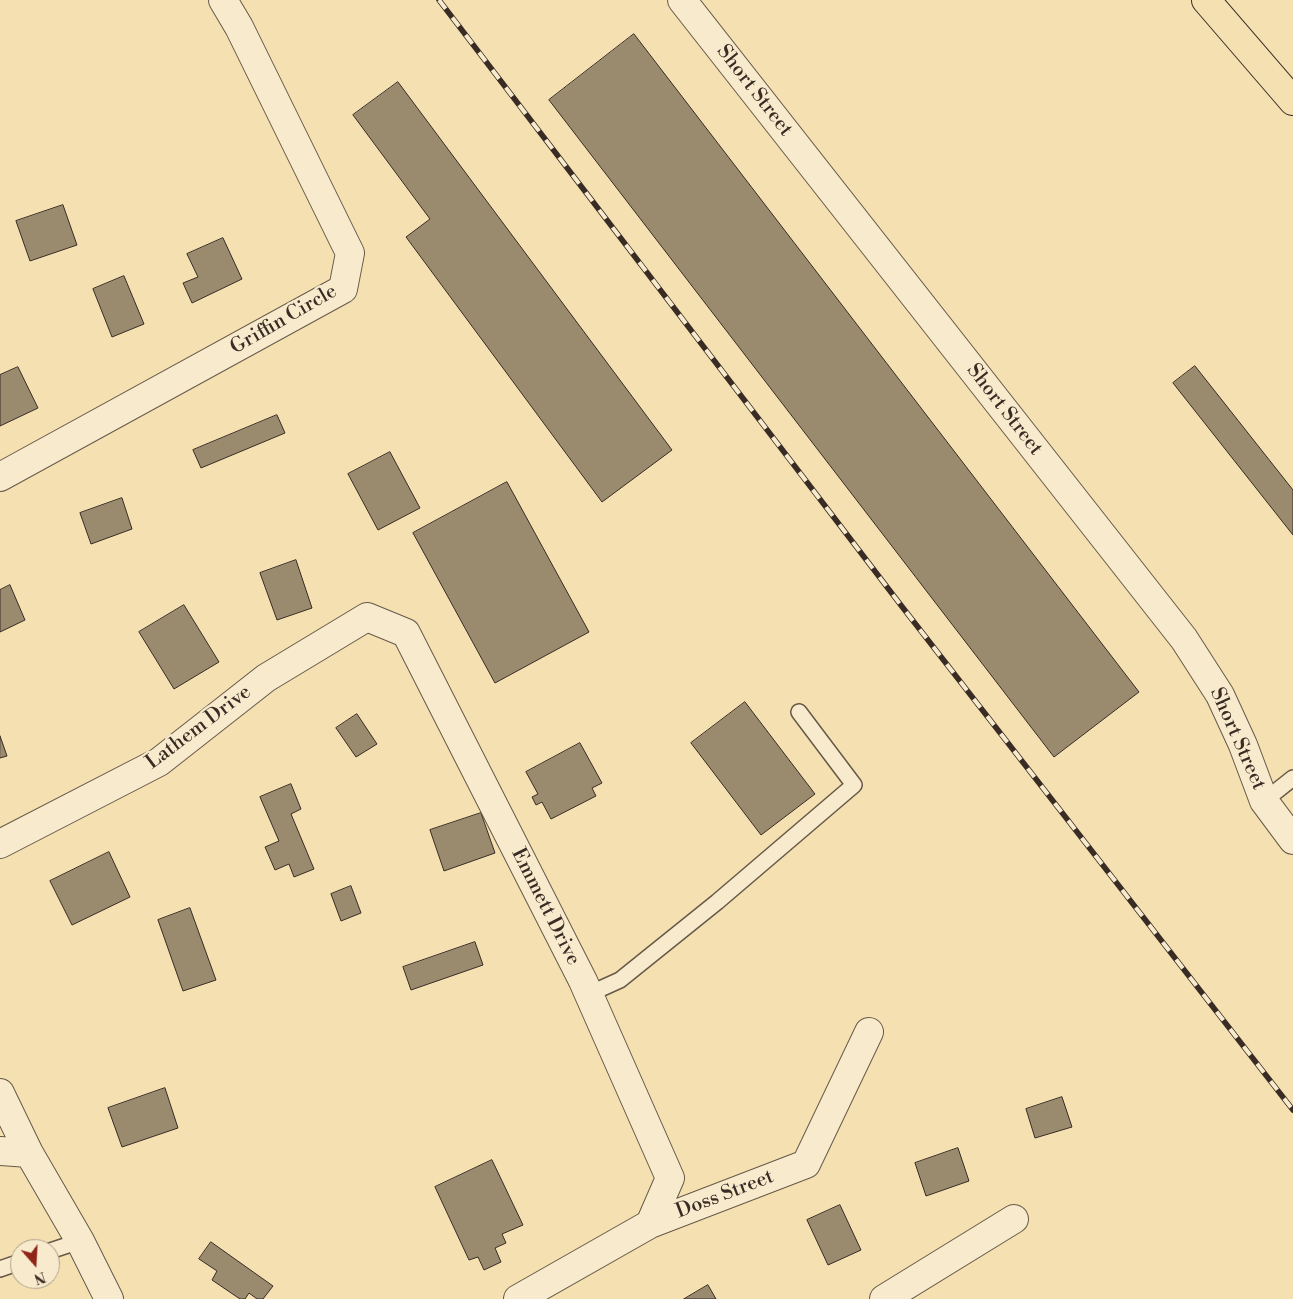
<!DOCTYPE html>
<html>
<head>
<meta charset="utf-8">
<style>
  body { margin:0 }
  #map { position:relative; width:1293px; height:1299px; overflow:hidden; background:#f5e0b2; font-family:"Libre Bodoni",serif }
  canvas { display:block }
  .north { position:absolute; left:10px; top:1239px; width:50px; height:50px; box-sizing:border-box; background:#f8ebcd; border:1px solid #ab9f8a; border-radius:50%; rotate:161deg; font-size:14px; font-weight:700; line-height:20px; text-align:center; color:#382c25 }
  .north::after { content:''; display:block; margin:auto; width:18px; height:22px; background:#8f2418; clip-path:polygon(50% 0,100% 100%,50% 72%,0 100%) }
</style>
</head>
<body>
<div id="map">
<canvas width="1293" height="1299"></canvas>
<div class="north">N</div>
</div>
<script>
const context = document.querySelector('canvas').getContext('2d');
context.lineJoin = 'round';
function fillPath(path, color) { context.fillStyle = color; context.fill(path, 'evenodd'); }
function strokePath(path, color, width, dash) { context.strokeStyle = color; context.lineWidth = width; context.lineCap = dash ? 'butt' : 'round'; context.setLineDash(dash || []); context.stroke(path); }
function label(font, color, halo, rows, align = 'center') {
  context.font = font + ' "Libre Bodoni",serif'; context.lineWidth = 4.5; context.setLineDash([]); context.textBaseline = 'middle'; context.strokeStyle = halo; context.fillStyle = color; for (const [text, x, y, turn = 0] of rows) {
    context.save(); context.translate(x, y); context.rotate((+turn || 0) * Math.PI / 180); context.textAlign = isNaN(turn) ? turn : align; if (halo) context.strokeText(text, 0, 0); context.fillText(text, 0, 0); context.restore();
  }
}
const building = new Path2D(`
  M 634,34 L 1139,692 L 1054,757 L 549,100 Z
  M 398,82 L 672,450 L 602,502 L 406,237 L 430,219 L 353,115 Z
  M 63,205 L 77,245 L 30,261 L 16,221 Z
  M 223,238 L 242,279 L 192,303 L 183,283 L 198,277 L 187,254 Z
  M 124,276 L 144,324 L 112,337 L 93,289 Z
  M 1195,366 L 1293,490 L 1293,535 L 1173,383 Z
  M 18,367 L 38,408 L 0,426 L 0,375 Z
  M 277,415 L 285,433 L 201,468 L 193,450 Z
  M 390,452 L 420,508 L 378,530 L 348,474 Z
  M 507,482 L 589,632 L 495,683 L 413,533 Z
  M 122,498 L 132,529 L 91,544 L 80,513 Z
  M 296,560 L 312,608 L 277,620 L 260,573 Z
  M 10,585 L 25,620 L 0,632 L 0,590 Z
  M 184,605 L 219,662 L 174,689 L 139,632 Z
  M 745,702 L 815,794 L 761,835 L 691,743 Z
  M 357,714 L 377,744 L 356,757 L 336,728 Z
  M 0,736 L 7,756 L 0,758 Z
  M 580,743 L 602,783 L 592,788 L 596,796 L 551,819 L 542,802 L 536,805 L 532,797 L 538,794 L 526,772 Z
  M 291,784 L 301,809 L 291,814 L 314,869 L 294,877 L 289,864 L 275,870 L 265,847 L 279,841 L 260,797 Z
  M 481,813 L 495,853 L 444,871 L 430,830 Z
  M 109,852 L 130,897 L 72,925 L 50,881 Z
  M 351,886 L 361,913 L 341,921 L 331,894 Z
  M 190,908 L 216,980 L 183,991 L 158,920 Z
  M 475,942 L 483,965 L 411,990 L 403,967 Z
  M 165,1088 L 178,1128 L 122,1147 L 108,1108 Z
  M 1062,1097 L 1072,1127 L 1035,1138 L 1026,1109 Z
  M 958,1148 L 969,1181 L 926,1196 L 915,1163 Z
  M 492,1160 L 523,1225 L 502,1234 L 506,1243 L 495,1248 L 501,1262 L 484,1270 L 478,1257 L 469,1260 L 435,1187 Z
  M 840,1205 L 861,1250 L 828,1265 L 807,1220 Z
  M 211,1242 L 273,1286 L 263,1299 L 257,1299 L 249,1293 L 245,1299 L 240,1299 L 212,1280 L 217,1271 L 199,1259 Z
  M 708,1285 L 716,1299 L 684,1299 Z`);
fillPath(building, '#9a8a6e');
strokePath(building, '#382c25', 1);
const lane = new Path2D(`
  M 1264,801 L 1293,778
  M 589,994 L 620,980 L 717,902 L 854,785 L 799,712
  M 50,1251 L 80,1241
  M 0,1269 L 20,1262`);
const street = new Path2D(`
  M 682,0 L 1184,639 L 1220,695 L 1243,745 L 1264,801 L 1293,840
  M 0,477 L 343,289 L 350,253 L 239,27 L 223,0
  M 0,844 L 159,762 L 266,678 L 367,617 L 406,633 L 583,981 L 670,1178 L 650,1224
  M 0,1093 L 29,1153 L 80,1241 L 109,1299
  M 0,1151 L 29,1153
  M 518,1299 L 650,1224 L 806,1164 L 869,1032
  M 884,1299 L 1014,1219`);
const primary = new Path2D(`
  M 1206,0 L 1293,101`);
strokePath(lane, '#675948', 18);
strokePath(street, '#675948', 30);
strokePath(primary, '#382c25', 30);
strokePath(lane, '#f8ebcd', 15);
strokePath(street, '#f8ebcd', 28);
strokePath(primary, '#f5e0b2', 28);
const rail = new Path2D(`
  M 439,0 L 900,604 L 1293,1110`);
strokePath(rail, '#382c25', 5.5);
strokePath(rail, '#f8ebcd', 4, [11]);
label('20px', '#382c25', '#f8ebcd', [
  ["Short Street",754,91,52],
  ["Griffin Circle",284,320,-30],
  ["Short Street",1004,410,52],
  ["Lathem Drive",199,728,-37],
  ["Short Street",1237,739,66],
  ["Emmett Drive",545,907,63],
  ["Doss Street",725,1195,-21]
]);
</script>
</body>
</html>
